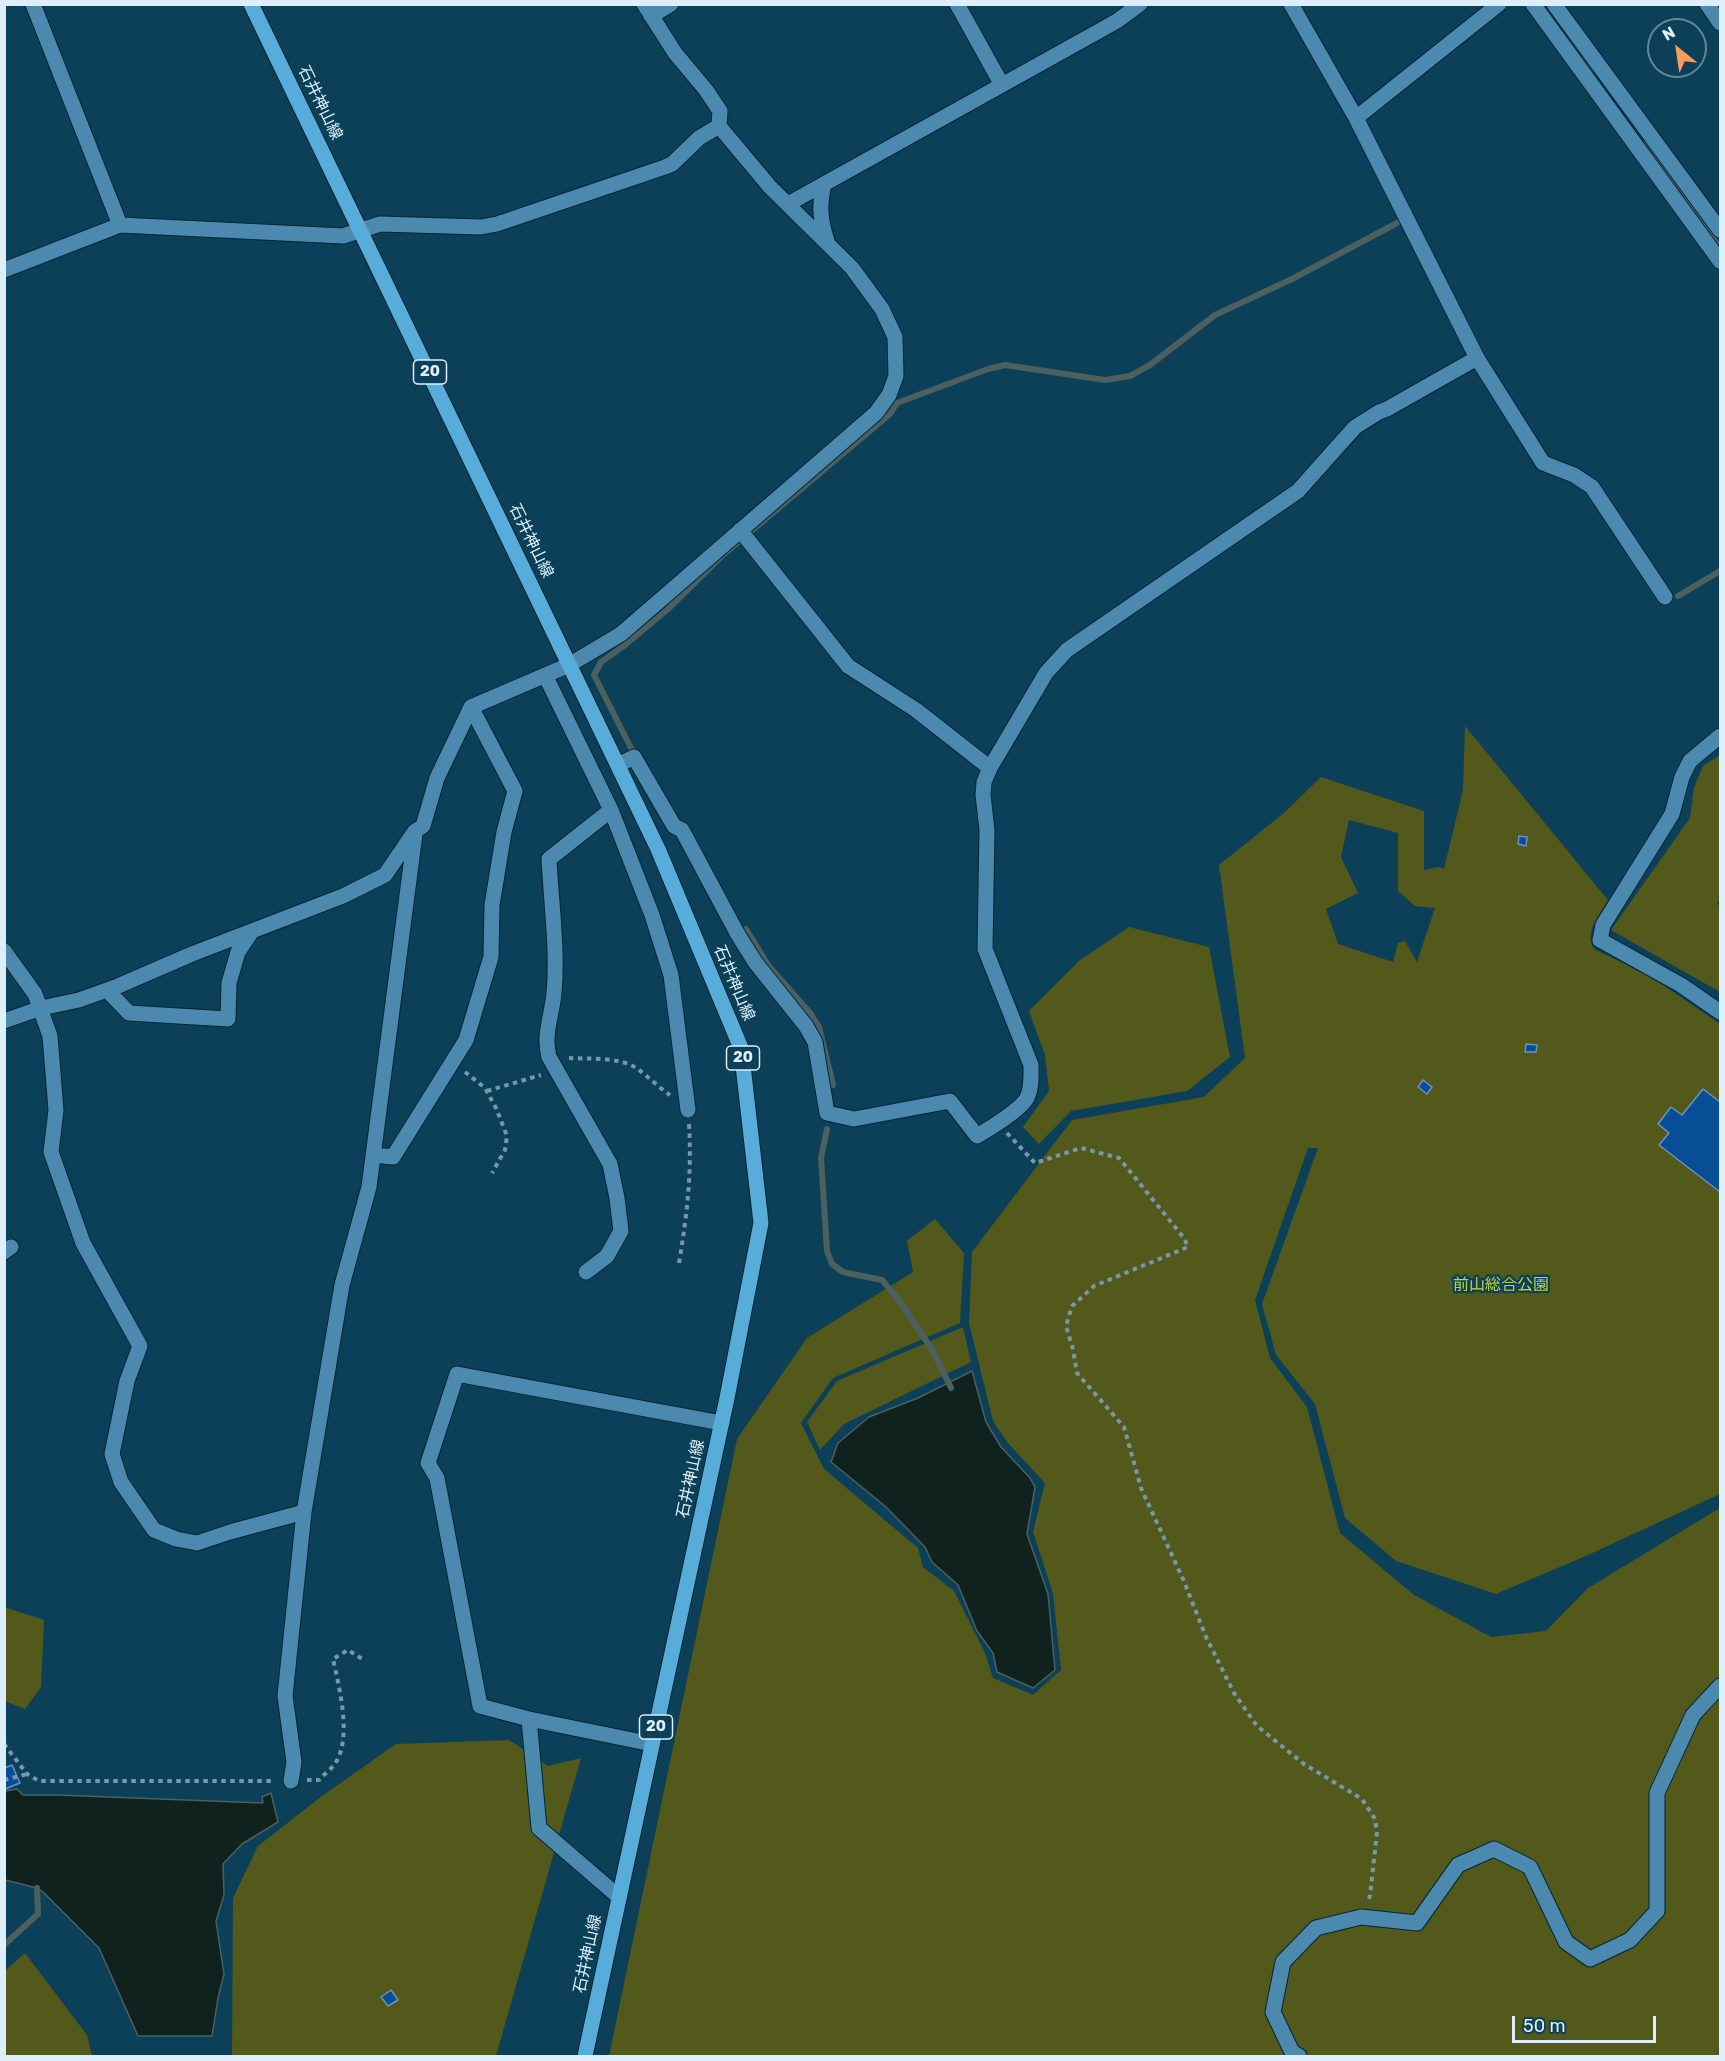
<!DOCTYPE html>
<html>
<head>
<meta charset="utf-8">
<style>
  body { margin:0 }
  #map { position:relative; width:1725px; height:2061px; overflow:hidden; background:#0c4059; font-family:Rubik,sans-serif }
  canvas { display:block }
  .frame { position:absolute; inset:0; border:6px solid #dceffa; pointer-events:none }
  .north { position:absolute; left:1647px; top:18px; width:60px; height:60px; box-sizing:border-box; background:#0c4059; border:2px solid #5f8699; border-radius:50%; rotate:330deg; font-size:16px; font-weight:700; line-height:24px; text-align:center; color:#dceffa }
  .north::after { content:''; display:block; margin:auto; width:21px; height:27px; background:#fd9c55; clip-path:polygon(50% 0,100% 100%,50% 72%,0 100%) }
  .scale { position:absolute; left:1512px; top:2016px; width:144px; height:27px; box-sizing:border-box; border:3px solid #dceffa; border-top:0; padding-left:8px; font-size:18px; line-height:21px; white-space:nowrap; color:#dceffa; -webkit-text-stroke:4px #0c4059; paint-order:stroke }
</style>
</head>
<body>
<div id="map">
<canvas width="1725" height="2061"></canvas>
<div class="frame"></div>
<div class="north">N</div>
<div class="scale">50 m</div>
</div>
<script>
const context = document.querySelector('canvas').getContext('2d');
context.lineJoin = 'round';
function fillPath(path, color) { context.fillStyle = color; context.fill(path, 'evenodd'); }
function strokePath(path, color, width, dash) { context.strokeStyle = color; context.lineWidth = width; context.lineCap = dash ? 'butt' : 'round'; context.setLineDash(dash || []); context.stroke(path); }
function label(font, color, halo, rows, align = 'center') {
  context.font = font + ' Rubik,"Noto Sans JP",sans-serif'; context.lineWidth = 4.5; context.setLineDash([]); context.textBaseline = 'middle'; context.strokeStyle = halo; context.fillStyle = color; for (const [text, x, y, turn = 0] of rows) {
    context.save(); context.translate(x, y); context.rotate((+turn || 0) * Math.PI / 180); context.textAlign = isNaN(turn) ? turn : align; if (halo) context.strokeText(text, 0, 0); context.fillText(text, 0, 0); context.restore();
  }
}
fillPath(new Path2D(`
  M 1465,726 L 1608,900 C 1599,916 1584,931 1594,949 L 1650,976 L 1720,1024 L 1720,1494 L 1588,1555 L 1496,1594 L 1396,1561 L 1345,1518 L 1315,1404 L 1276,1355 L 1262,1304 L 1318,1148 L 1308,1148 L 1255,1300 L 1270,1358 L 1307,1407 L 1340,1533 L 1414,1595 L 1491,1637 L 1546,1631 L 1588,1588 L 1720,1508 L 1720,2056 L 609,2056 L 737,1439 L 807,1338 L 913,1272 L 907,1241 L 935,1219 L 964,1253 L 960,1323 L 833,1378 L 801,1423 L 824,1469 L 918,1548 L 923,1567 L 954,1591 L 985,1653 L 993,1678 L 1033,1695 L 1061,1670 L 1053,1593 L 1033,1532 L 1045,1483 L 1007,1442 L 993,1421 L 969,1323 L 972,1252 L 1072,1120 L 1204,1097 L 1245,1058 L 1219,865 L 1284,813 L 1321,777 L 1424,811 L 1424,870 L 1439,867 L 1444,869 L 1463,790 ZM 1349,820 L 1398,833 L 1398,891 L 1415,906 L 1435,908 L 1417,962 L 1405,941 L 1398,943 L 1393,962 L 1338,944 L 1326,909 L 1358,893 L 1341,857 Z
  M 1720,755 L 1720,899 L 1717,904 L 1720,906 L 1720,992 L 1611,930 L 1690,818 L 1694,788 L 1703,766 Z
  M 1129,927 L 1209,947 L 1230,1057 L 1187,1091 L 1071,1111 L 1039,1144 L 1023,1127 L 1049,1091 L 1045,1055 L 1029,1011 L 1079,961 Z
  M 963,1327 L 971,1362 L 844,1424 L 820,1450 L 807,1422 L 837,1381 Z
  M 4,1607 L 44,1620 L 41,1687 L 25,1709 L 5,1701 Z
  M 509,1740 L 548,1766 L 581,1758 L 496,2056 L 232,2056 L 233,1898 L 258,1846 L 322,1796 L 396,1744 Z
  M 25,1953 L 87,2035 L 92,2056 L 5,2056 L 5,1971 Z`), '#52591a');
const water = new Path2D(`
  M 972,1371 L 986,1422 L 1001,1447 L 1030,1478 L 1035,1487 L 1027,1534 L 1048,1594 L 1055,1670 L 1033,1688 L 997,1672 L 993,1653 L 977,1631 L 958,1585 L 932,1562 L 925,1547 L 885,1506 L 831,1462 L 838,1443 L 869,1417 L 918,1398 Z
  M 17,1789 L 23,1795 L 57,1795 L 263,1803 L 262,1797 L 271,1793 L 278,1822 L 242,1844 L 223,1864 L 224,1895 L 216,1921 L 224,1974 L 218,1998 L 212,2036 L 138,2036 L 99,1948 L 43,1892 L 37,1888 L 5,1880 L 5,1791 Z`);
fillPath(water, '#0f221d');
strokePath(water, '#4c605f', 1.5);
strokePath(new Path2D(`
  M 1544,6 L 1593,73
  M 1645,144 L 1720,248
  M 1678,596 L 1720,571
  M 631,748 L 594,675 L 601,662 L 625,645 L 668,609 L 723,555 L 890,414 L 897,403 L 988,369 L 1005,365 L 1105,380 L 1130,376 L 1150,365 L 1215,315 L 1292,279 L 1397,223
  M 746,929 L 768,965 L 811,1014 L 819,1027 L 833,1085
  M 827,1129 L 821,1158 L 827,1251 L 832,1264 L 843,1272 L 882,1280 L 901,1303 L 933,1351 L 951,1388
  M 4,1945 L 38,1914 L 37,1888`), '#4c605f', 6);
const building = new Path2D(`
  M 1519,836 L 1527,837 L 1526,846 L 1518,844 Z
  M 1526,1044 L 1537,1045 L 1536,1052 L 1525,1052 Z
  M 1423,1080 L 1432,1087 L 1427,1094 L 1418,1087 Z
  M 1703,1089 L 1720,1102 L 1720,1192 L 1659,1145 L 1669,1133 L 1658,1124 L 1671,1107 L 1682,1115 Z
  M 12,1765 L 20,1783 L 5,1789 L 4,1768 Z
  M 391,1990 L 398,2000 L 388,2006 L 381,1997 Z`);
fillPath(building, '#084e97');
strokePath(building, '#6c92c3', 1.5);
const minor = new Path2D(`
  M 33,4 L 120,225
  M 957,4 L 1002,85
  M 1291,4 L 1356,118 L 1477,358 L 1543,463 L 1574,475 L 1592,487 L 1665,597
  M 1533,4 L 1720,261
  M 1554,4 L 1720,230
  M 1707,4 L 1720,23
  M 651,16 L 671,4
  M 1356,118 L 1499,4
  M 824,184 C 819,205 820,220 827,241
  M 788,204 L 1117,21 L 1140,4
  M 4,270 L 120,225 L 343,236 L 380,224 L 481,227 L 497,224 L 665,167 L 672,164 L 699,138 L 719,126
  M 740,530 L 848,666 L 916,710 L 990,768
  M 545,675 L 611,810 L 652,915 L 671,975 L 688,1110
  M 1720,736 L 1690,761 L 1682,777 L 1672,814 L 1603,925 L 1600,940 L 1681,985 L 1720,1012
  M 618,765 L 634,757 L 674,826 L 682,830 L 737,933 L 755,962 L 806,1026 L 815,1042 L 827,1113 L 854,1119 L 950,1101 L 977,1136 C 989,1129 1020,1110 1027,1098 C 1032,1088 1031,1076 1031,1065 L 985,949 L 987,830 L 983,795 L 984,782 L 990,768 L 1046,673 L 1067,650 L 1298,491 L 1355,427 L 1379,412 L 1387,409 L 1477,358
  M 4,951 L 35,994 L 50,1036 L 56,1110 L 51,1152 L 83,1243 L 140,1346 L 127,1381 L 112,1454 L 121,1482 L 154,1530 L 176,1539 L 197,1543 L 230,1532 L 304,1512
  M 107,990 L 129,1013 L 228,1019 L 229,983 L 238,952 L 252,931
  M 4,1021 L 41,1008 L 79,1000 L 118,986 L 192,954 L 343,896 L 385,875 L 415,831 L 423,826 L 437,778 L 471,707 L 569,665 L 621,634 L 876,413 L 889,395 L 896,376 L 895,337 L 882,309 L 852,268 L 770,187 L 719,126 L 720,111 L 706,90 L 675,53 L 644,4
  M 373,1155 L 393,1157 L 466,1040 L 491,957 L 492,905 L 504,832 L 515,791 L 471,707
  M 4,1252 L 11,1247
  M 586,1272 L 607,1256 L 621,1231 L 617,1198 L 610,1164 L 549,1057 C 543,1034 552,1016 554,993 C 558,951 551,901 549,859 L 611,810
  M 529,1719 L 480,1706 L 437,1478 L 428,1463 L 457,1374 L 722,1423
  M 291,1781 L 294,1762 L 285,1696 L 304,1512 L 342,1285 L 369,1187 L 415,834
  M 619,1897 L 539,1828 L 529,1719 L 652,1744
  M 1299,2056 L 1292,2052 L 1273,2012 L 1283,1962 L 1316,1928 L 1361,1917 L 1417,1923 L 1458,1865 L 1494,1849 L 1530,1867 L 1566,1942 L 1590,1959 L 1630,1940 L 1657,1911 L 1657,1793 L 1693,1715 L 1720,1686`);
const major = new Path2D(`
  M 251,4 L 658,849 L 741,1048 L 761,1223 L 727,1398 L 585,2056`);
strokePath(minor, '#022637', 17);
strokePath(major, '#022637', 17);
strokePath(new Path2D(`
  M 569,1058 C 587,1059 621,1057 636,1068 C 648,1076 658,1087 670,1095
  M 465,1072 L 485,1088 L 496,1108 L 507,1136 L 505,1150 L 492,1173
  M 487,1091 L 541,1075
  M 1007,1133 L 1035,1163 L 1081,1148 L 1119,1158 L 1184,1238 L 1188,1247 L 1094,1286 L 1072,1306 L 1066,1326 L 1073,1349 L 1077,1373 L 1124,1427 L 1141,1488 L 1183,1579 L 1206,1637 L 1234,1693 L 1257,1726 L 1304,1764 L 1362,1799 L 1375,1819 L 1377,1832 L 1370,1896 L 1367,1903
  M 679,1263 C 687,1215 692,1173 689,1124
  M 4,1744 L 27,1774 L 39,1781 L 275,1781
  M 4,1780 L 27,1774
  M 307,1780 L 319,1780 C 324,1774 332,1769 336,1762 C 352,1736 339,1687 333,1659 L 348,1650 L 364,1660`), '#7599aa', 4, [4.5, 4.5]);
strokePath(minor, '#4b8aae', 15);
strokePath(major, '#58acda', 15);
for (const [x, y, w] of [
  [430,372,33],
  [743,1058,33],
  [656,1727,33]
]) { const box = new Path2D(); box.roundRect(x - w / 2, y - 12, w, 24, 4.5); context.fillStyle = '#0c4059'; context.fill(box); strokePath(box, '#dceffa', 1.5); }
label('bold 15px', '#dceffa', null, [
  ["20",430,372],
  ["20",743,1058],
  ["20",656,1727]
]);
label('16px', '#dceffa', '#0c4059', [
  ["石井神山線",320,103,64],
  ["石井神山線",531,541,64],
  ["石井神山線",734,983,67],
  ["石井神山線",691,1479,-78],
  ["石井神山線",588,1954,-78]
]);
label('16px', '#c5d442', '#0c4059', [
  ["前山総合公園",1501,1285]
]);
</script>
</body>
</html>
